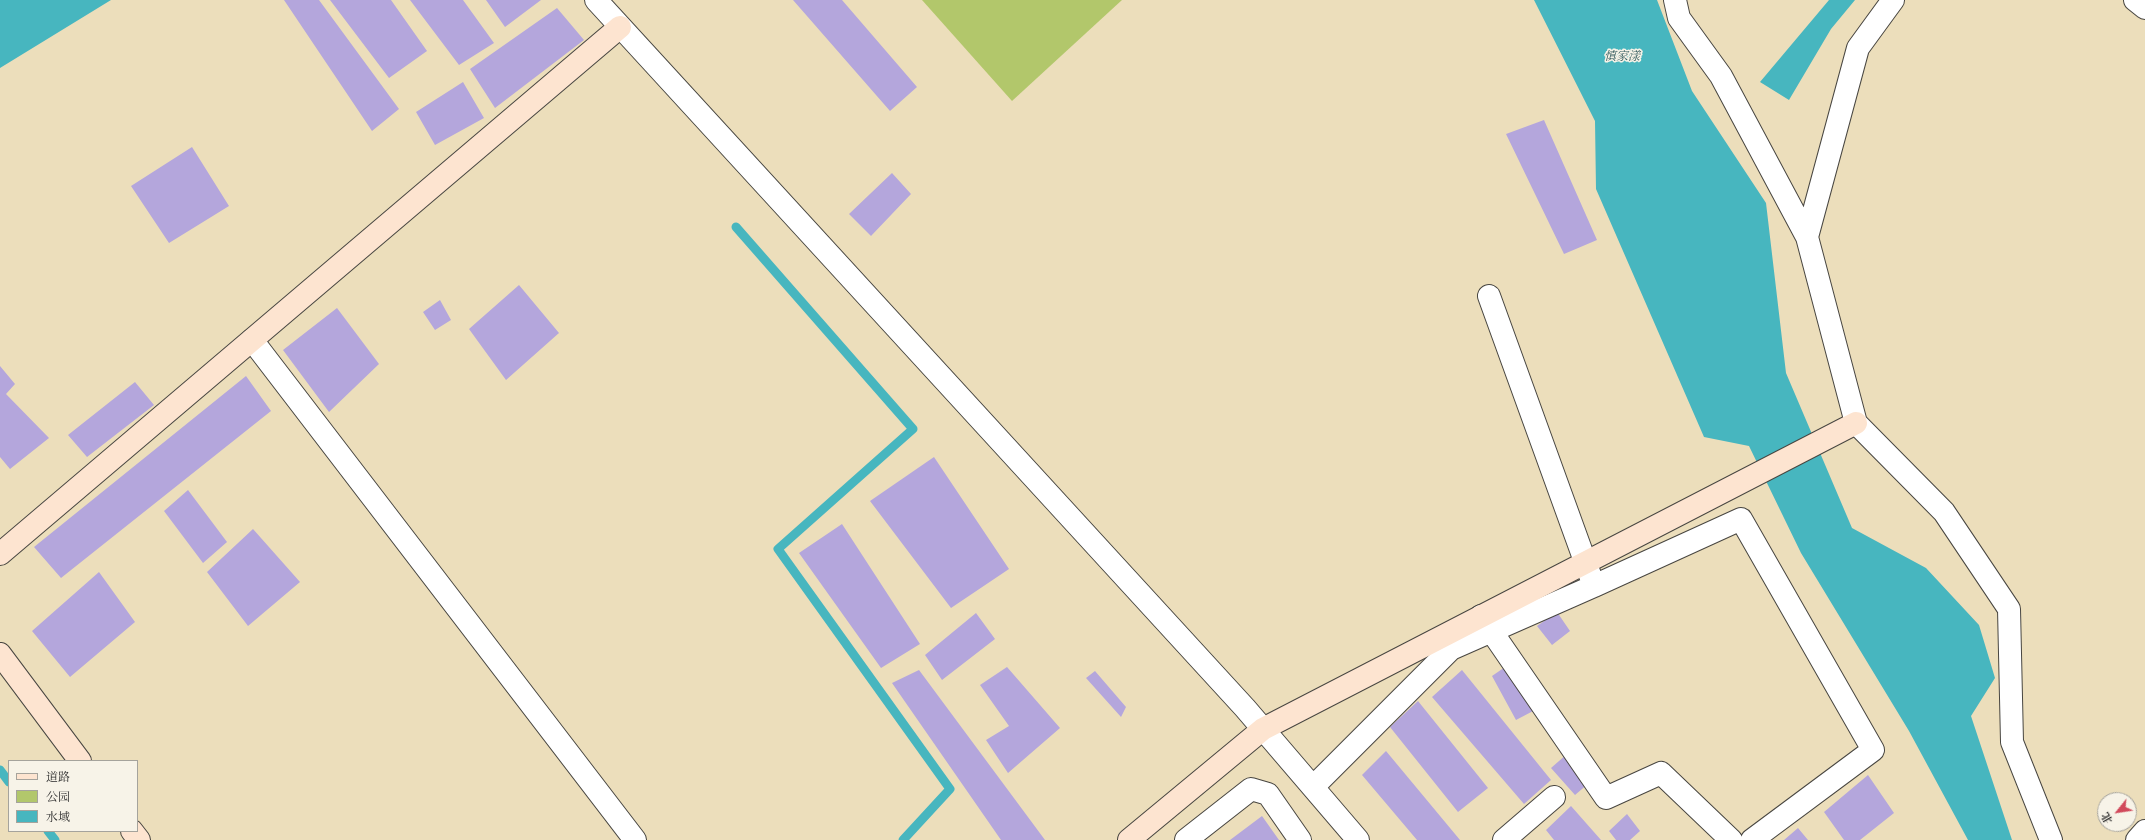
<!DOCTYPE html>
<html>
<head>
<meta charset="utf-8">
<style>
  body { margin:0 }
  #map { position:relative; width:2145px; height:840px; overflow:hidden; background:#ecdebb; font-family:Alegreya,"Noto Serif SC",serif }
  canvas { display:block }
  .legend { position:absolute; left:8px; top:760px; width:130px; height:72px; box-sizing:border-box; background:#f7f3e8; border:1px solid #a5a39c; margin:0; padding:5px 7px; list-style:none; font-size:12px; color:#2b2b2b }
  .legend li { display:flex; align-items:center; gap:8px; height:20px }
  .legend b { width:20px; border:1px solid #a5a39c }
  .north { position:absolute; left:2097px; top:792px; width:40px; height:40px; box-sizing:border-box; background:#f7f3e8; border:1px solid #a5a39c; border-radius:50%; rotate:240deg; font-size:11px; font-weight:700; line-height:16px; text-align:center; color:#2b2b2b }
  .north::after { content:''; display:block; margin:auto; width:14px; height:18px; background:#d1495b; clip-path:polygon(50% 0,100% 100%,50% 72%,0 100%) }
</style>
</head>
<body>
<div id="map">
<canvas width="2145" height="840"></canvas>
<ul class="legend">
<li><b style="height:5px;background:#fde4d0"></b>道路</li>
<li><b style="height:11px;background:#b2c76b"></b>公园</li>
<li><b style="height:11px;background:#47b6bf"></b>水域</li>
</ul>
<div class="north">北</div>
</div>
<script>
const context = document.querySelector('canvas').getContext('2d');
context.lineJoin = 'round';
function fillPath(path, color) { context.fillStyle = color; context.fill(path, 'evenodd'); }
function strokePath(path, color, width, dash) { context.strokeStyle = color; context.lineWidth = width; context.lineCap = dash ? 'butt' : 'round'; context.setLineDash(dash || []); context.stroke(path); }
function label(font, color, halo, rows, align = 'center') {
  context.font = font + ' Alegreya,"Noto Serif SC",serif'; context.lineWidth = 3; context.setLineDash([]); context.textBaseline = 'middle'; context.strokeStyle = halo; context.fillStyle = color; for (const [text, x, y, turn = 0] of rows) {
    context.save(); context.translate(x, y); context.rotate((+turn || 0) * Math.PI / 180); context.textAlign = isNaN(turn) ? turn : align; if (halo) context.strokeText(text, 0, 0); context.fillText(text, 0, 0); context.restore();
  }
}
fillPath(new Path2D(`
  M 922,0 L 1122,0 L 1012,101 Z`), '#b2c76b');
fillPath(new Path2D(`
  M 0,0 L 111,0 L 0,68 Z
  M 1534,0 L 1657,0 L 1692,91 L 1766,203 L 1786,373 L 1852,528 L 1926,568 L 1979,625 L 1995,678 L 1971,716 L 2012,840 L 1968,840 L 1909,731 L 1801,553 L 1749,446 L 1704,437 L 1596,189 L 1595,121 Z
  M 1829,0 L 1855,0 L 1831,29 L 1789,100 L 1760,82 Z`), '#47b6bf');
strokePath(new Path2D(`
  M 736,227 L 913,429 L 778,549 L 950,789 L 903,840
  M 0,770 L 9,782
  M 48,831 L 55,840`), '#47b6bf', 9);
fillPath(new Path2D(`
  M 284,0 L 319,0 L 399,109 L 372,131 Z
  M 330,0 L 391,0 L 427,51 L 389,78 Z
  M 410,0 L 463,0 L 494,43 L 459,65 Z
  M 486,0 L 541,0 L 505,27 Z
  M 793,0 L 842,0 L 917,87 L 890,111 Z
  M 557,8 L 584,40 L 495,108 L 470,69 Z
  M 463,82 L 484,118 L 435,145 L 416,112 Z
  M 1544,120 L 1597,240 L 1564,254 L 1506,134 Z
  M 192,147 L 229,206 L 169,243 L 131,186 Z
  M 892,173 L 911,194 L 871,236 L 849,214 Z
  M 519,285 L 559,333 L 506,380 L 469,329 Z
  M 440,300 L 451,320 L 435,330 L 423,312 Z
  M 337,308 L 379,364 L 329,412 L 283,350 Z
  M 0,366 L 15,384 L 6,394 L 49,438 L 10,469 L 0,457 Z
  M 246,376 L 271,411 L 61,578 L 34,547 Z
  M 135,382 L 154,405 L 87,457 L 68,435 Z
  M 934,457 L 1009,569 L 951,608 L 870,501 Z
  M 188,490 L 227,542 L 203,563 L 164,511 Z
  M 842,524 L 920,644 L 881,668 L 799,553 Z
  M 253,529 L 300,582 L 248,626 L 207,572 Z
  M 99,572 L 135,622 L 70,677 L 32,631 Z
  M 1557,612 L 1570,631 L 1552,645 L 1537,626 Z
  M 976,613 L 995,639 L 942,680 L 925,655 Z
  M 1508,665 L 1535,710 L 1516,720 L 1492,676 Z
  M 1007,667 L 1060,728 L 1008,773 L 986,740 L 1009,726 L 980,685 Z
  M 919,670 L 1045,840 L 1001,840 L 892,683 Z
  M 1462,670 L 1551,780 L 1524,804 L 1432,697 Z
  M 1095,671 L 1126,707 L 1121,717 L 1086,678 Z
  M 1418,701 L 1488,788 L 1458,812 L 1390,727 Z
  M 1386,751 L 1460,840 L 1417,840 L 1362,775 Z
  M 1567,754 L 1589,783 L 1575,795 L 1551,768 Z
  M 1868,775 L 1894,813 L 1860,840 L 1844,840 L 1824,812 Z
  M 1571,806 L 1601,840 L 1554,840 L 1546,830 Z
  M 1627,814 L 1640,831 L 1630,840 L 1616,840 L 1609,831 Z
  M 1262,816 L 1279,840 L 1230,840 Z
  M 1798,828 L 1808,840 L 1784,840 Z`), '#b4a6dc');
const street = new Path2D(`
  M 596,0 L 1245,708 L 1358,840
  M 1675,0 L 1679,18 L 1721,76 L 1807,237 L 1856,423 L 1944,512 L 2009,609 L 2012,742 L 2051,840
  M 2135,0 L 2145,8
  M 1807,237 L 1858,48 L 1893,0
  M 1489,296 L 1594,586 L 1741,519 L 1873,750 L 1752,840
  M 252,340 L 635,840
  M 1481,616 L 1606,798 L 1661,773 L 1731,840
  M 1313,787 L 1451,649 L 1594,586
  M 1186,840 L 1251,789 L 1268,794 L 1300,840
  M 1504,840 L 1554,797
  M 2137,840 L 2145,831`);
const secondary = new Path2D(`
  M 0,554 L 620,27
  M 0,654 L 80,761
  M 132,831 L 139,840
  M 1129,840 L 1263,729 L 1856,423`);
strokePath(street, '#484641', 24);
strokePath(secondary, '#484641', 24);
strokePath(street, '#fff', 22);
strokePath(secondary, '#fde4d0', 22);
label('italic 12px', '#355c5f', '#f7f3e8', [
  ["慎家漾",1622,57]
]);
</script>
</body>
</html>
